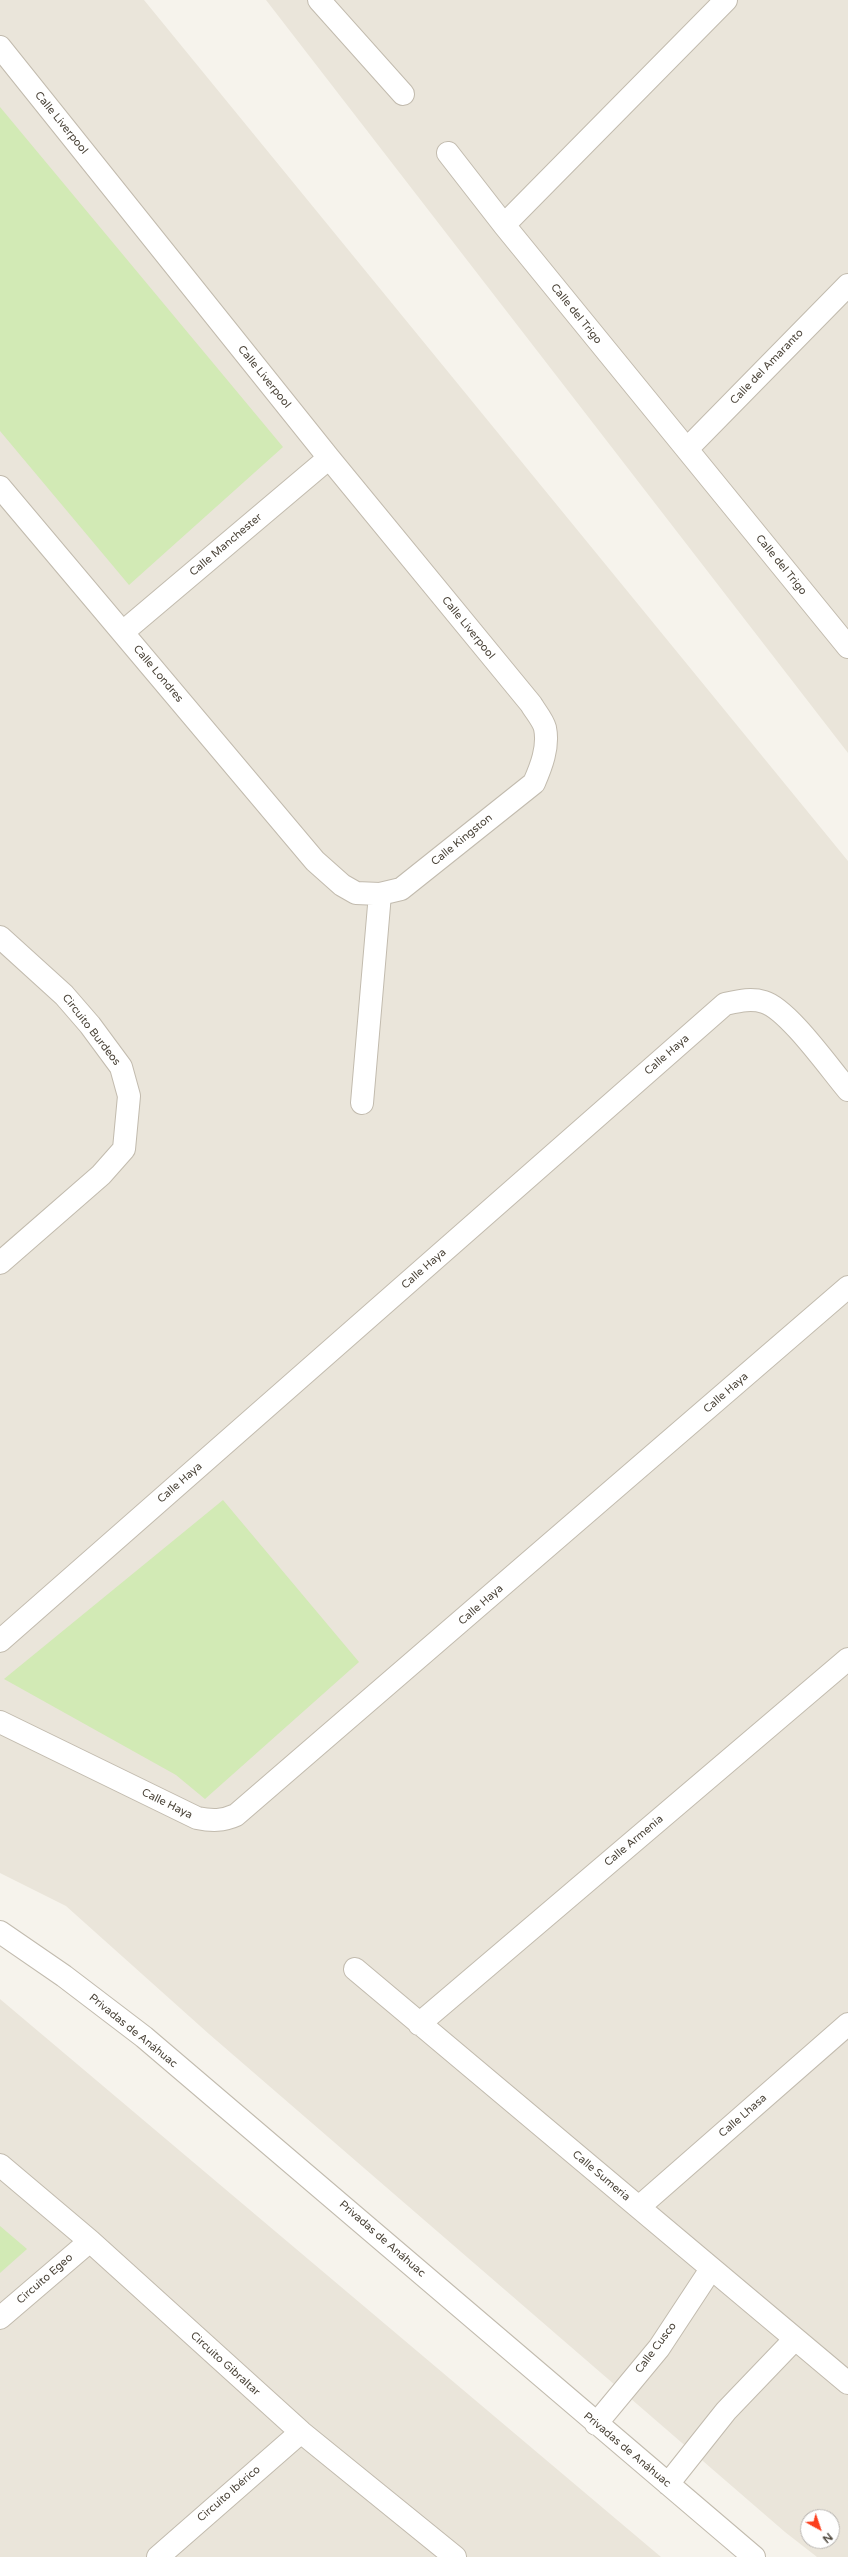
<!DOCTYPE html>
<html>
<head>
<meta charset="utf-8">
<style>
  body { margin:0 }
  #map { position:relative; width:848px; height:2557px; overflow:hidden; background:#f6f3ec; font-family:"Varela Round",sans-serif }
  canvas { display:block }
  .north { position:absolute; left:800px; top:2509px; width:40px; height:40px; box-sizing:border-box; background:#fff; border:1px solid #b7b4b0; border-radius:50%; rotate:140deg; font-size:11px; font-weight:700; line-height:16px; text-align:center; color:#4b4439 }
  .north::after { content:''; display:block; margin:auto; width:14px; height:18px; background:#fc3f1d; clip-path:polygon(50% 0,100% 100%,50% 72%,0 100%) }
</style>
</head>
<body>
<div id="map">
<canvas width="848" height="2557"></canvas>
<div class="north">N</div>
</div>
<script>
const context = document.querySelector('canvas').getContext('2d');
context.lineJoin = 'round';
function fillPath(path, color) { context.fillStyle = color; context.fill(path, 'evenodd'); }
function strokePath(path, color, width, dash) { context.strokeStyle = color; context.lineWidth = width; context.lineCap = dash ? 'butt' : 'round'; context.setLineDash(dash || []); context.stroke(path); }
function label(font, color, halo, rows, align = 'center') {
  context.font = font + ' "Varela Round",sans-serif'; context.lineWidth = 3; context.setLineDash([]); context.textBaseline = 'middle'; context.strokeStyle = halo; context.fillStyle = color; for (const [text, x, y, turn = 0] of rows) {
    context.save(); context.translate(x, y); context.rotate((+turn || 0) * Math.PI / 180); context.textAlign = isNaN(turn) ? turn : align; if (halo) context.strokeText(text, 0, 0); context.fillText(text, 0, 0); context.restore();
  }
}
fillPath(new Path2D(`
  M 0,0 L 144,0 L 848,861 L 848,2557 L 817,2557 L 785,2532 L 209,2034 L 66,1906 L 0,1873 ZM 808,2517 L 832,2517 L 832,2541 L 808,2541 Z
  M 266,0 L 848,0 L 848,753 Z
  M 0,1999 L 661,2557 L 0,2557 Z`), '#eae5da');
fillPath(new Path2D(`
  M 0,107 L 283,447 L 129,585 L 0,431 Z
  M 223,1500 L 359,1662 L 205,1799 L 176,1775 L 4,1679 Z
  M 0,2226 L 27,2249 L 0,2273 Z`), '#d2eab5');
const minor = new Path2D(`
  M 319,0 L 403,94
  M 726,0 L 504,225 L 848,647
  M 0,47 L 329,458 L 531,704 C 535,711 543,720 545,728 C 549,747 541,767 534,783 L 401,889 L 380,894 L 356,893 L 342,885 L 315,861 L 0,487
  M 448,153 L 504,225
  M 687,449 L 848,285
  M 123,632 L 329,458
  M 0,937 L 64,995 L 90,1025 L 121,1067 L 129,1096 L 124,1149 L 101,1175 L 0,1263
  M 362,1103 L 380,894
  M 0,1641 L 725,1004 C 739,1001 751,998 764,1002 C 788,1009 830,1069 848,1090
  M 0,1722 L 197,1818 C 212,1821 223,1821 236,1815 L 848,1287
  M 0,1932 L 64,1976 L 144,2037 L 754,2557
  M 355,1969 L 848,2383
  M 419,2024 L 848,1659
  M 0,2165 L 90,2241 L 301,2432 L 455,2557
  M 639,2207 L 848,2024
  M 0,2318 L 90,2241
  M 596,2424 L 659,2348 L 711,2269
  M 668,2484 L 726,2411 L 795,2339
  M 158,2557 L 301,2432`);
strokePath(minor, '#c2bbae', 24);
strokePath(minor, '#fff', 22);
label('11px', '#4b4439', '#fff', [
  ["Calle Liverpool",61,123,51],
  ["Calle del Trigo",576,314,51],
  ["Calle del Amaranto",767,367,-46],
  ["Calle Liverpool",264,377,51],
  ["Calle Manchester",226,545,-40],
  ["Calle del Trigo",781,565,51],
  ["Calle Liverpool",468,628,51],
  ["Calle Londres",158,674,50],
  ["Calle Kingston",462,840,-39],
  ["Circuito Burdeos",91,1030,52],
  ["Calle Haya",667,1055,-41],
  ["Calle Haya",424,1269,-41],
  ["Calle Haya",726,1393,-41],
  ["Calle Haya",180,1483,-41],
  ["Calle Haya",481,1605,-41],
  ["Calle Haya",167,1804,26],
  ["Calle Armenia",634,1841,-40],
  ["Privadas de Anáhuac",133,2031,39],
  ["Calle Lhasa",743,2116,-41],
  ["Calle Sumeria",601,2176,40],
  ["Privadas de Anáhuac",382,2239,41],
  ["Circuito Egeo",45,2279,-41],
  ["Calle Cusco",656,2348,-53],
  ["Circuito Gibraltar",225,2364,42],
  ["Privadas de Anáhuac",627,2450,40],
  ["Circuito Ibérico",229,2494,-41]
]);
</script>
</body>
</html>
